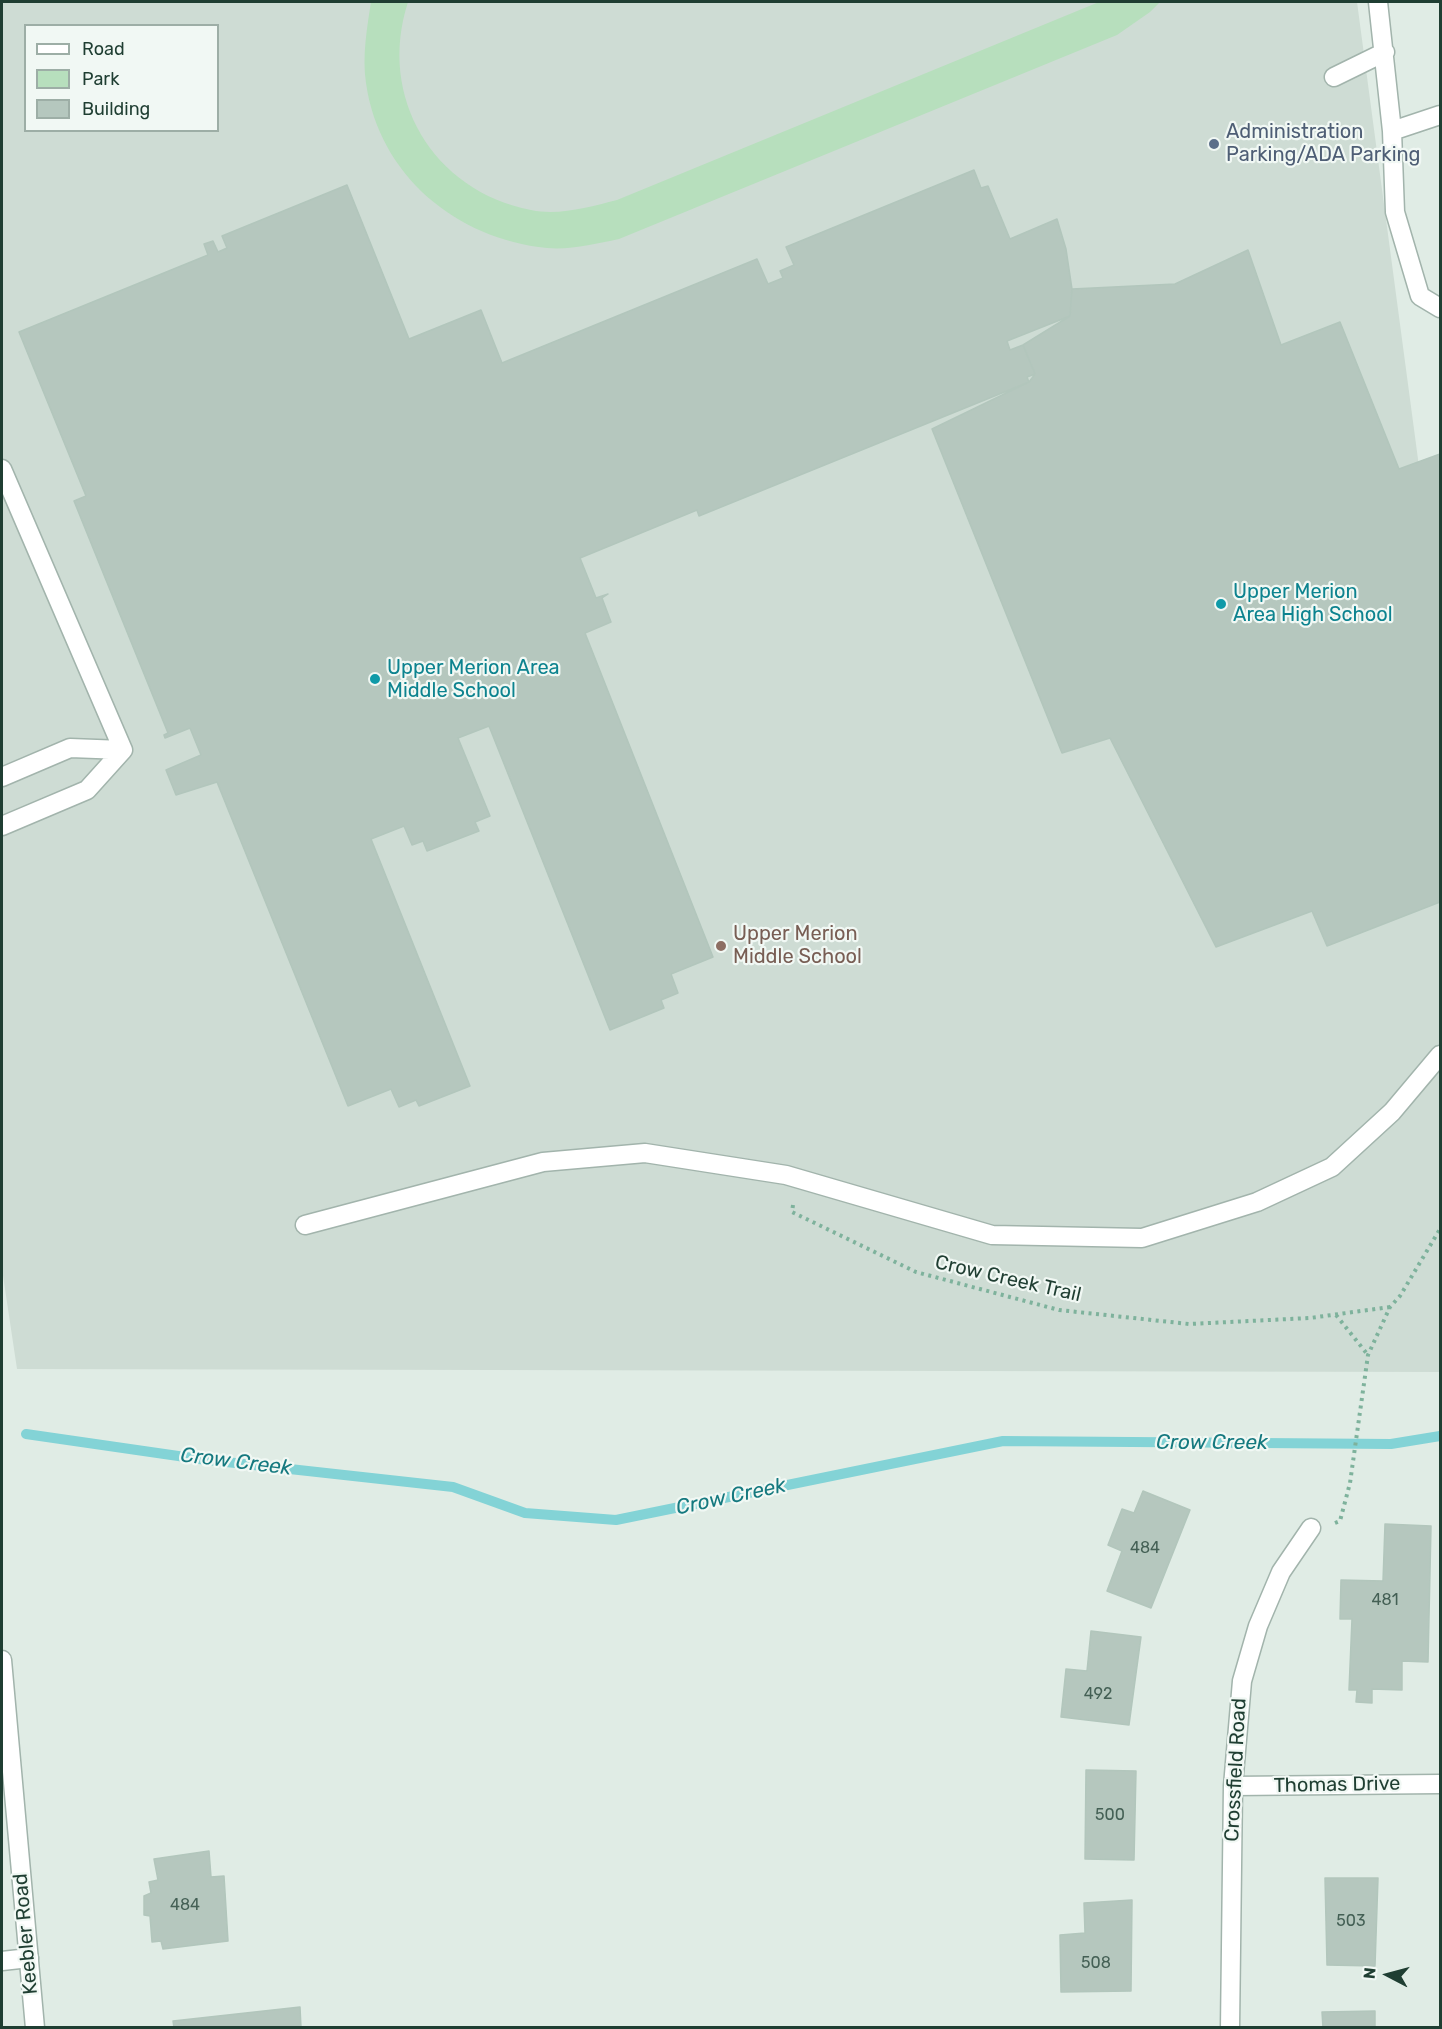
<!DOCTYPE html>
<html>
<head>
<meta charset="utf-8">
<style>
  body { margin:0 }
  #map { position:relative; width:1442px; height:2029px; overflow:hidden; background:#e0ece5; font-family:Rubik,sans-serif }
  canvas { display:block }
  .frame { position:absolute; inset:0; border:3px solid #1f3e32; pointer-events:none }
  .legend { position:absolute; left:24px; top:24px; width:195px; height:108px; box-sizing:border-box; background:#f1f8f4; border:2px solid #9daea6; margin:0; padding:8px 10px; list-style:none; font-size:18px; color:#1f3e32 }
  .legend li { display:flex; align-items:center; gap:12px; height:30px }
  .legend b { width:30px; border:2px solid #9daea6 }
  .north { position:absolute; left:1358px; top:1945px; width:60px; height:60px; -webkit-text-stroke:4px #f1f8f4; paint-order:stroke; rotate:276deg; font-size:16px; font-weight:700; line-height:24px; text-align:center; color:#1f3e32 }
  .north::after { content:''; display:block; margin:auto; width:21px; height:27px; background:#1f3e32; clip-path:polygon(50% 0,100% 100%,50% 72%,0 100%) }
</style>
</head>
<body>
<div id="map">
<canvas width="1442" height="2029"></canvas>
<div class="frame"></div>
<ul class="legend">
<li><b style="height:8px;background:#fff"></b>Road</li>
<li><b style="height:16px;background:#b7dfbd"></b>Park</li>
<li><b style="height:16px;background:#b5c7be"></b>Building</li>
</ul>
<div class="north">N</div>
</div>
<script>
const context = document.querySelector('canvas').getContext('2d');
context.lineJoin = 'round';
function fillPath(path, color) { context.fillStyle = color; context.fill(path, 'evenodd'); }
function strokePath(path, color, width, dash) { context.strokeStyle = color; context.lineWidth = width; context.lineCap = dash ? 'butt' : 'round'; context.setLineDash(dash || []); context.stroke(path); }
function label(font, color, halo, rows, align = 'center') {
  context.font = font + ' Rubik,sans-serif'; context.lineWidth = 4.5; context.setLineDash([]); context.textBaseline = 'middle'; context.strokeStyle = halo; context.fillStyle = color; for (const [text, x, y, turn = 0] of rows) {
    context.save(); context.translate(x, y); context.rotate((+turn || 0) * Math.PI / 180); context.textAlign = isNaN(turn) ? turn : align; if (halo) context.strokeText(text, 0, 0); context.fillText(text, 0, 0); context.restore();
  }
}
fillPath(new Path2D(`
  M 2,2 L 1357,2 L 1440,624 L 1440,1372 L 17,1369 L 2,1269 ZM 26,26 L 218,26 L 218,130 L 26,130 Z`), '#cedcd4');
fillPath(new Path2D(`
  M 371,2 L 408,2 C 377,97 433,191 531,210 C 559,216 589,207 617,200 L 1099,2 L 1160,2 L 1150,12 L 1117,35 L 619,239 C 595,244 571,250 547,248 C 456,239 379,175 366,83 C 362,56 367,28 371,2 Z`), '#b7dfbd');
strokePath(new Path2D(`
  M 26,1434 L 199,1459 L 453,1487 L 525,1513 L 616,1520 L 1003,1441 L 1391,1444 L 1440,1436`), '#83d3d6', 10);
const building = new Path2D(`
  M 974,170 L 981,188 L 988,186 L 1010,239 L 1057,219 L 1066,249 L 1072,289 L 1070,316 L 1007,341 L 1010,350 L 1023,345 L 1035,374 L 1027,377 L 1029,382 L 699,516 L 697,510 L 580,558 L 596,598 L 608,594 L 602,598 L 611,622 L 585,633 L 713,957 L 671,974 L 678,993 L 661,1000 L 664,1008 L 610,1030 L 489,726 L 458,738 L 490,816 L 475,822 L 479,831 L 427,851 L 423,841 L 412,845 L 404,826 L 371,839 L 470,1086 L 419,1106 L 416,1100 L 399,1107 L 391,1089 L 348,1106 L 217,782 L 176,795 L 166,770 L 201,755 L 190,728 L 165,738 L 164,735 L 168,733 L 74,501 L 86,496 L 19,332 L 208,255 L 204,244 L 213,241 L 218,252 L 227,248 L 222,236 L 347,185 L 409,339 L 481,310 L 502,363 L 757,259 L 768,284 L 783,278 L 780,271 L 794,265 L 786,247 Z
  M 1248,250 L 1281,345 L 1340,322 L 1399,469 L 1440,454 L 1440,902 L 1327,946 L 1312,911 L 1216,947 L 1110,738 L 1062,753 L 932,429 L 1029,382 L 1035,374 L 1023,345 L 1070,316 L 1072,289 L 1175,284 Z
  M 1143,1491 L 1190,1510 L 1151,1608 L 1107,1591 L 1122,1551 L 1108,1545 L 1122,1509 L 1134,1513 Z
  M 1385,1524 L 1431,1526 L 1428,1662 L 1402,1661 L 1402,1690 L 1372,1689 L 1372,1703 L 1356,1702 L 1357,1690 L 1349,1690 L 1352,1619 L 1340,1619 L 1341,1580 L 1383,1581 Z
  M 1091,1631 L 1141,1637 L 1129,1725 L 1061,1717 L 1066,1669 L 1087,1671 Z
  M 1086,1770 L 1136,1771 L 1134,1860 L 1085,1859 Z
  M 209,1851 L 211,1877 L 224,1876 L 228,1941 L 163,1949 L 161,1941 L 152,1942 L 150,1916 L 144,1915 L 144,1896 L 151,1893 L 149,1882 L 158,1880 L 154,1859 Z
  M 1325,1878 L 1378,1878 L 1375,1966 L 1327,1965 Z
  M 1132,1900 L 1131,1991 L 1061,1992 L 1060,1935 L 1085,1933 L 1084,1903 Z
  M 300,2007 L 301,2028 L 174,2028 L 173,2021 Z
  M 1375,2011 L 1375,2028 L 1323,2028 L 1322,2012 Z`);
fillPath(building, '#b5c7be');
strokePath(building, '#b2c6bc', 1.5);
const service = new Path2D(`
  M 1378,2 L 1392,131 L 1395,212 L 1420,296 L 1440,308
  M 1334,77 L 1385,52
  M 1392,131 L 1440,115
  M 2,469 L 123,750
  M 2,777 L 70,748 L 123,750
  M 2,826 L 87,790 L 123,750
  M 305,1225 L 543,1162 L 645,1153 L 786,1175 L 992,1235 L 1142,1238 L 1257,1202 L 1332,1167 L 1392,1112 L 1440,1055`);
const minor = new Path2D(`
  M 1233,1786 L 1440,1784
  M 2,1961 L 29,1958
  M 1230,2028 L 1233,1786 L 1242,1681 L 1258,1626 L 1281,1572 L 1311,1528`);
const tertiary = new Path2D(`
  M 2,1660 L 35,2028`);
strokePath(service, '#a2b4ac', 21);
strokePath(minor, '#a2b4ac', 21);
strokePath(tertiary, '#a2b4ac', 21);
strokePath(new Path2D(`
  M 793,1205 L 792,1212 L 916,1272 L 1059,1310 L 1189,1324 L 1310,1318 L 1390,1307
  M 1336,1315 L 1368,1355
  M 1335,1523 L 1340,1521 L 1350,1483 L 1368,1355 L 1390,1307 L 1400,1296 L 1440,1229`), '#7eb29c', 4, [3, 4.5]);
strokePath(service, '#fff', 18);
strokePath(minor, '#fff', 18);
strokePath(tertiary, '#fff', 18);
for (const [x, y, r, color] of [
  [1214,144,6,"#5c6f8a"],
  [1221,604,6,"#0f9aa8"],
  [375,679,6,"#0f9aa8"],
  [721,946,6,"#8d6e63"]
]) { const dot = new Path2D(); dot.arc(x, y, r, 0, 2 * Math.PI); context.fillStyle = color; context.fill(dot); strokePath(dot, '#f1f8f4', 2); }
label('16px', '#446055', null, [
  ["484",1145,1548],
  ["481",1385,1600],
  ["492",1098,1694],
  ["500",1110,1815],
  ["484",185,1905],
  ["503",1351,1921],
  ["508",1096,1963]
]);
label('20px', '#4e5e75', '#f1f8f4', [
  ["Administration",1226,132],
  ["Parking/ADA Parking",1226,155]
], 'left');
label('20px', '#0d838f', '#f1f8f4', [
  ["Upper Merion",1233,592],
  ["Area High School",1233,615],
  ["Upper Merion Area",387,668],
  ["Middle School",387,691]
], 'left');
label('20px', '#785e54', '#f1f8f4', [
  ["Upper Merion",733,934],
  ["Middle School",733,957]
], 'left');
label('20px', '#1f3e32', '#f1f8f4', [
  ["Crow Creek Trail",1008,1279,13],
  ["Crossfield Road",1236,1770,-87],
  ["Thomas Drive",1337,1785,-1],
  ["Keebler Road",26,1934,-95]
]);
label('italic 21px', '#15797f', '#f1f8f4', [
  ["Crow Creek",1212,1443],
  ["Crow Creek",236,1462,7],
  ["Crow Creek",731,1497,-12]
]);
</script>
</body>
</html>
